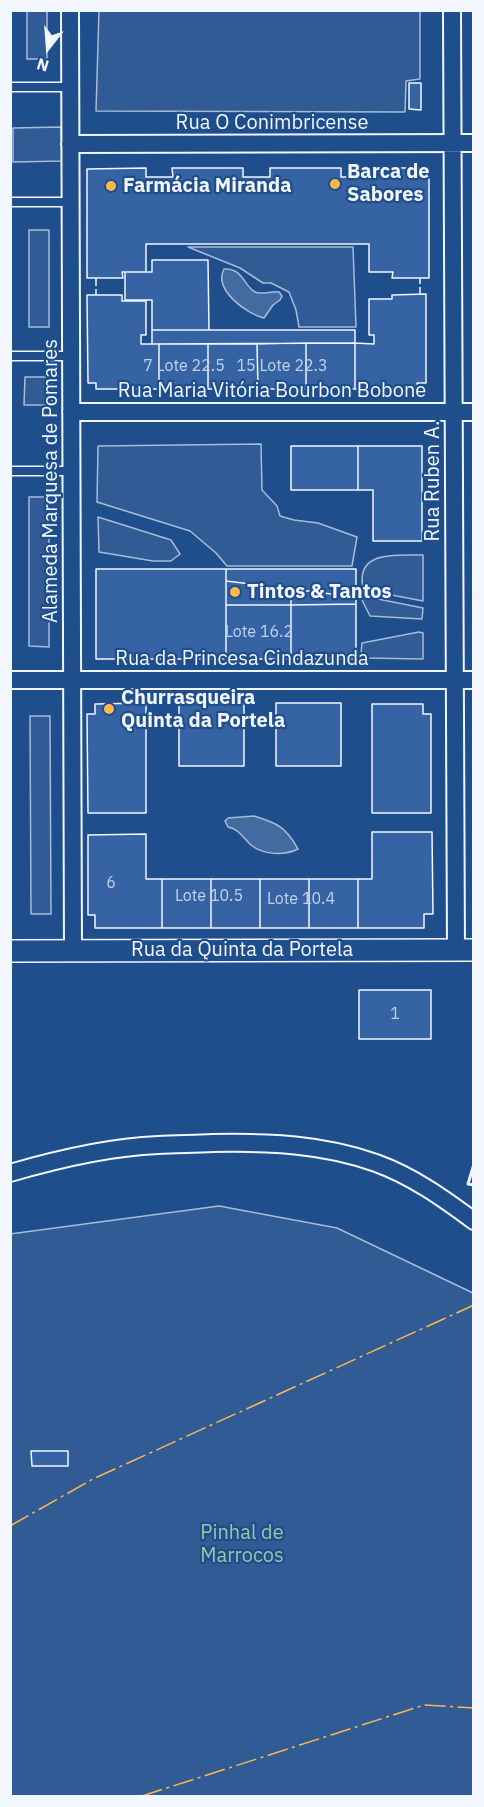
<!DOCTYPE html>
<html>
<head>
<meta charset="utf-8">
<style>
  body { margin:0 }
  #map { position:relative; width:484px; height:1807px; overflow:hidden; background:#1f4e8c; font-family:"IBM Plex Sans",sans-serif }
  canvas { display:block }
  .frame { position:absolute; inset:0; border:12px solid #f2f6ff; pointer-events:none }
  .north { position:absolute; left:18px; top:18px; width:60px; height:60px; -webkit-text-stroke:4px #1f4e8c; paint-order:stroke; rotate:197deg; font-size:16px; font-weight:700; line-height:24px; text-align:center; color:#f2f6ff }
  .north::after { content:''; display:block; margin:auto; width:21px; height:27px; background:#f2f6ff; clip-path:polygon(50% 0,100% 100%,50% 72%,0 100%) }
</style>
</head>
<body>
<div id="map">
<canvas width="484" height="1807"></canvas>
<div class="frame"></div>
<div class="north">N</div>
</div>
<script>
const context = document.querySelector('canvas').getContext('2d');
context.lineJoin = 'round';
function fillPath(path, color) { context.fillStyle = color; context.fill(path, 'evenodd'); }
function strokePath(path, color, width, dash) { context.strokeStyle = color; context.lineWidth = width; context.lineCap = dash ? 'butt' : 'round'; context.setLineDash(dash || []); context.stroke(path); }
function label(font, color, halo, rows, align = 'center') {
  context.font = font + ' "IBM Plex Sans",sans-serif'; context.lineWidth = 4.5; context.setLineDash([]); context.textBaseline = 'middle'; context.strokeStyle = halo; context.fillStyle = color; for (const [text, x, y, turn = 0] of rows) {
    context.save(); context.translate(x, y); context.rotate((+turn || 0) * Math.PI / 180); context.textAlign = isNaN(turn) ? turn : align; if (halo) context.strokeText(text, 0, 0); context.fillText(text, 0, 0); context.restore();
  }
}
const green = new Path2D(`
  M 27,11 L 47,11 L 47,59 L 27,59 Z
  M 99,11 L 420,11 L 420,79 L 406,81 L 405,112 L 96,111 Z
  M 61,127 L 62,161 L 13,162 L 13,128 Z
  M 29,230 L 49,230 L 49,327 L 29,327 Z
  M 188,247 L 353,247 L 356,327 L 299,327 L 296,310 L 289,292 L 271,283 L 263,283 L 240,268 Z
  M 25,377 L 53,377 L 52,405 L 24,405 Z
  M 261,444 L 262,490 L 277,506 L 280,516 L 294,520 L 318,523 L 357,537 L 352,566 L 227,566 L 216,553 L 190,531 L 97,502 L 98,446 Z
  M 29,497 L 49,497 L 49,647 L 29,646 Z
  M 98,517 L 171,540 L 180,554 L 171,561 L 153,561 L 99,552 Z
  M 423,555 L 423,601 L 376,592 L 366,585 L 363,588 C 355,549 399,556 423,555 Z
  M 363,596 L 423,608 L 422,619 L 370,616 L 362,600 Z
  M 419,632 L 423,633 L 423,659 L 365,658 L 361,654 L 362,643 Z
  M 30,716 L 50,716 L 51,914 L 31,914 Z
  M 219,1206 L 337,1228 L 473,1293 L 473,1796 L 11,1796 L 10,1234 Z`);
fillPath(green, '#305b95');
strokePath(green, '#a8bbd7', 1.5);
const water = new Path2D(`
  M 224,269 C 243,268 243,285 255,292 C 260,295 272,291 279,292 L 282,296 L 280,300 L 273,305 L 264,318 C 247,314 213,290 224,269 Z
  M 254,816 C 277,823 286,827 298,849 C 284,856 263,855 251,845 C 243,838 239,829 228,827 L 225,821 L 228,818 Z`);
fillPath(water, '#446ba0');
strokePath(water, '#a8bbd7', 1.5);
const building = new Path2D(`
  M 409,83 L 421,83 L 421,110 L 409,109 Z
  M 146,168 L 146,177 L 173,177 L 172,168 L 243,168 L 243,177 L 270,177 L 270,168 L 341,168 L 341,177 L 368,177 L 368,168 L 429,168 L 429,278 L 392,278 L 393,272 L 369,272 L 369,244 L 146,244 L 146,272 L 122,272 L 123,278 L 87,278 L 87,169 Z
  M 152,260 L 208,260 L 209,330 L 152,330 L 152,300 L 125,300 L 125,272 L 152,272 Z
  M 426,294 L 426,383 L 417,383 L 418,389 L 355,389 L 355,343 L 374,344 L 374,335 L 369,335 L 369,299 L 392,299 L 392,295 Z
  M 87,295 L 122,295 L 122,301 L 146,301 L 146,335 L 141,335 L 141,344 L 159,344 L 159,389 L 96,389 L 96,383 L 88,383 Z
  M 152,330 L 355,330 L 355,343 L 152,344 Z
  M 306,343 L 306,389 L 258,389 L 257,344 Z
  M 306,343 L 355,343 L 355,389 L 306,389 Z
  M 159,344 L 208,344 L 208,389 L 159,389 Z
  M 208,344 L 257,344 L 258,389 L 208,389 Z
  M 291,446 L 358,446 L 358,490 L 291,490 Z
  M 358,446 L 422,446 L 422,541 L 373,541 L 373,490 L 358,490 Z
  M 96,569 L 226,569 L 226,659 L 96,659 Z
  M 226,569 L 356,569 L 356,597 L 226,581 Z
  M 226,581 L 291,589 L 291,605 L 226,605 Z
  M 291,589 L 356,597 L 356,604 L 291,605 Z
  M 356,604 L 356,659 L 291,659 L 291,605 Z
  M 226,605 L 291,605 L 291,659 L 226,659 Z
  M 146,703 L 146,813 L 88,813 L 87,714 L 95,714 L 95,704 Z
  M 179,703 L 244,703 L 244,766 L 179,766 Z
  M 276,703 L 341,703 L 341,766 L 276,766 Z
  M 372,704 L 423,704 L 423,714 L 431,714 L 431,813 L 372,813 Z
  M 372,832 L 432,832 L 433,914 L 424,914 L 424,928 L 358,928 L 358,879 L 372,879 Z
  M 146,834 L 146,879 L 162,879 L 162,928 L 95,928 L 95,915 L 88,915 L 88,835 Z
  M 162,879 L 211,879 L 211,928 L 162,928 Z
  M 211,879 L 260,879 L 260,928 L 211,928 Z
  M 260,879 L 309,879 L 309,928 L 260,928 Z
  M 309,879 L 358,879 L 358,928 L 309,928 Z
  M 359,990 L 431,990 L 431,1039 L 359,1039 Z
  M 31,1451 L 68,1451 L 68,1466 L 32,1466 Z`);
fillPath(building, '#3563a3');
strokePath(building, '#f2f6ff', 1.5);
const service = new Path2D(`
  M 10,87 L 70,87
  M 10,202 L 71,202
  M 10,356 L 71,356
  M 10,471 L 72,471`);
const minor = new Path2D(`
  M 70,10 L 73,951
  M 452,13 L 456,950
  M 70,144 L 474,143
  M 71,412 L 474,412
  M 10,680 L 474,680
  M 10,1173 C 58,1159 109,1147 158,1145 C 177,1144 195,1144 213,1143 C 268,1142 323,1144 376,1163 C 412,1176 443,1198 474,1221`);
const tertiary = new Path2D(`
  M 10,951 L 474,950`);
strokePath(service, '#f2f6ff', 11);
strokePath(minor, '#f2f6ff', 20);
strokePath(tertiary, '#f2f6ff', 24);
strokePath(service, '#1f4e8c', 8);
strokePath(minor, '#1f4e8c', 16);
strokePath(tertiary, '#1f4e8c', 21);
strokePath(new Path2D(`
  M 96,278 L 96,295
  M 420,295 L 420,278`), '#f2f6ff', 1.5, [8, 3]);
strokePath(new Path2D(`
  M 474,1164 L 468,1184 L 474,1185`), '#f2f6ff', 3);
strokePath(new Path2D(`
  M 10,1526 L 93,1479 L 474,1305
  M 142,1796 L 424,1705 L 474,1708`), '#ffb74d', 1.5, [21, 4.5, 3, 4.5]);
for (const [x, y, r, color] of [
  [335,184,6,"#ffb74d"],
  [111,186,6,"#ffb74d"],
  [235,592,6,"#ffb74d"],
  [109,709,6,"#ffb74d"]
]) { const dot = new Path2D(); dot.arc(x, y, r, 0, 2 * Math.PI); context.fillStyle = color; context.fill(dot); strokePath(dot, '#1f4e8c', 2); }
label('16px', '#c3d1e8', null, [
  ["7 Lote 22.5",184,366],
  ["15 Lote 22.3",282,366],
  ["Lote 16.2",259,632],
  ["6",111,883],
  ["Lote 10.5",209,896],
  ["Lote 10.4",301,899],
  ["1",395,1014]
]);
label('20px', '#f2f6ff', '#1f4e8c', [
  ["Rua O Conimbricense",272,123],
  ["Rua Maria Vitória Bourbon Bobone",272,391],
  ["Alameda Marquesa de Pomares",51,481,-90],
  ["Rua Ruben A.",433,481,-90],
  ["Rua da Princesa Cindazunda",242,659],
  ["Rua da Quinta da Portela",242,950]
]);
label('bold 20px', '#f2f6ff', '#1f4e8c', [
  ["Barca de",347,172],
  ["Sabores",347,195],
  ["Farmácia Miranda",123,186],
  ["Tintos & Tantos",247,592],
  ["Churrasqueira",121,698],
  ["Quinta da Portela",121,721]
], 'left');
label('20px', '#97c8a6', '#1f4e8c', [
  ["Pinhal de",242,1533],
  ["Marrocos",242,1556]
]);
</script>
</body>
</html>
